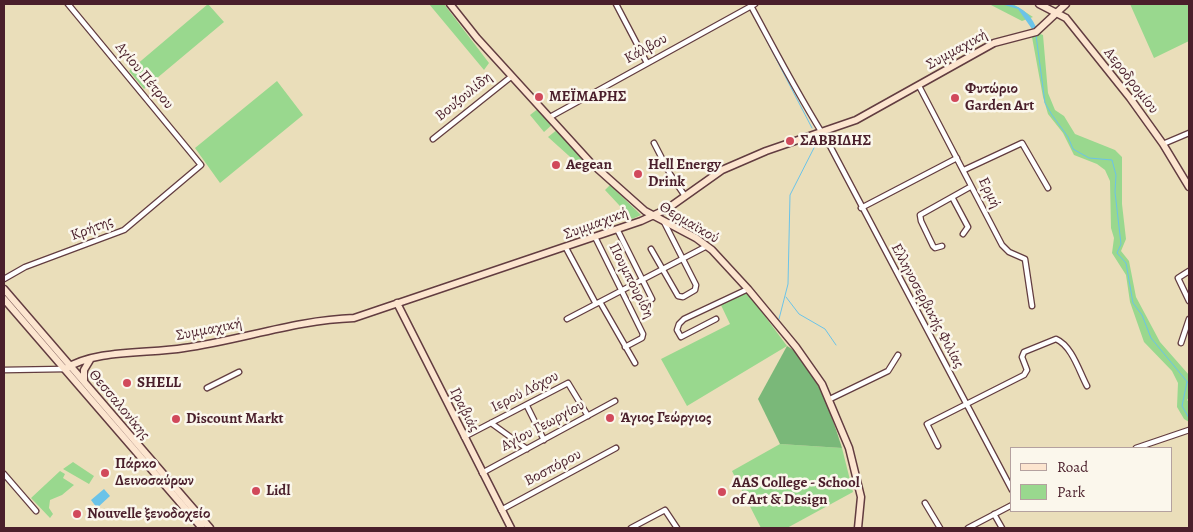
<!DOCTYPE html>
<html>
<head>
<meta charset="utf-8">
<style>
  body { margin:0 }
  #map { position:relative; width:1193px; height:532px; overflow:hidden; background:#eadeba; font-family:Alegreya,serif }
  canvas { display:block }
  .frame { position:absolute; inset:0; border:5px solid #4a1f2b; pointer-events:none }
  .legend { position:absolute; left:1010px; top:447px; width:162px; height:65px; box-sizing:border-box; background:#fbf7ec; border:1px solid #b4a19f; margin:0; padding:6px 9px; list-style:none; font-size:15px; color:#4a1f2b }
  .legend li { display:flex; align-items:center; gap:10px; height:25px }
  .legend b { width:25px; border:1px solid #b4a19f }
</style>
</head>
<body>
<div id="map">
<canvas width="1193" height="532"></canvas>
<div class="frame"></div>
<ul class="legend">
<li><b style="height:6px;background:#fce5cf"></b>Road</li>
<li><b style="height:14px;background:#99d88e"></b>Park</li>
</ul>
</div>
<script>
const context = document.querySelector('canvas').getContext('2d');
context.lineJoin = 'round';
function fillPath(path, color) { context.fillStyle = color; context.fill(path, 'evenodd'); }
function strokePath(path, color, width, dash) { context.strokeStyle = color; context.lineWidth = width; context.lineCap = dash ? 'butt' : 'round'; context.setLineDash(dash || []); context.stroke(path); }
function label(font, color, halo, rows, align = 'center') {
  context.font = font + ' Alegreya,serif'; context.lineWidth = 5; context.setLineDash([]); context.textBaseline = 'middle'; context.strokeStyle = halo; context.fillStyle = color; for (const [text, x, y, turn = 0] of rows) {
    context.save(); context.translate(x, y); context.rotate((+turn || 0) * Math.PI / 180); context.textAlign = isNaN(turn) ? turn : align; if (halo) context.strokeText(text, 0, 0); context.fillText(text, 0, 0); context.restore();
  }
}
fillPath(new Path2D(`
  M 208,4 L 224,22 L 144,89 L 129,71 Z
  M 429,4 L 444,4 L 489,63 L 484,70 Z
  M 989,4 L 1013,4 L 1033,17 L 1022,21 Z
  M 1130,4 L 1189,4 L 1189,41 L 1154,58 Z
  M 1038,33 L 1043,35 L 1048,93 L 1055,110 L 1064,116 L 1075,134 L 1115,150 L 1122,157 L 1122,204 L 1126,239 L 1121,251 L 1129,261 L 1136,297 L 1160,342 L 1189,375 L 1189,397 L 1187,400 L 1189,402 L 1189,422 L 1184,419 L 1177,407 L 1178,383 L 1172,371 L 1144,342 L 1130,302 L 1126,275 L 1112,253 L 1114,238 L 1111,228 L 1110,181 L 1105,170 L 1097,164 L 1074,155 L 1063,133 L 1048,114 L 1043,97 L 1032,37 Z
  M 277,81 L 303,115 L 220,183 L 195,148 Z
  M 539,108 L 554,123 L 544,132 L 530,115 Z
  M 558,129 L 585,158 L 578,164 L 548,137 Z
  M 610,185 L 641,215 L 632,219 L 605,190 Z
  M 747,292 L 787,346 L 687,406 L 661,359 L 730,324 L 720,303 Z
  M 780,444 L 842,448 L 853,492 L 787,528 L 761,528 L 732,471 Z
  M 73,462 L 94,476 L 89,484 L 63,469 Z
  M 60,471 L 65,474 L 63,478 L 74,485 L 62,495 L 50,500 L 49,508 L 53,514 L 50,518 L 31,498 Z`), '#99d88e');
fillPath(new Path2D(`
  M 787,346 C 813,359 834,422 842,448 L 780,444 L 758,399 Z`), '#7ab879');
fillPath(new Path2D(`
  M 1001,4 C 1017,3 1029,11 1036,27 L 1032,29 L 1018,9 Z
  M 104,489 L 110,496 L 97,508 L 91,500 Z`), '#6bc3e8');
strokePath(new Path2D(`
  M 758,24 L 812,128
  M 1036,35 L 1045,103 L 1052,115 L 1068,137 L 1073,149 L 1089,158 L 1112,160 L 1116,175 L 1115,192 L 1121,244 L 1117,253 L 1126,263 L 1133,303 L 1142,315 L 1151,338 L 1189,384
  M 786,297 L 799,314 L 825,329 L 836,345
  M 779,319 L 788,284 L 790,195 L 817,142
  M 1187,382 L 1182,406 L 1189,418`), '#6bc3e8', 1);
const street = new Path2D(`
  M 616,4 L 647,63
  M 751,6 C 776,52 800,99 829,144 L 1012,490
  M 919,86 L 1002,245 L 1009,252 L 1025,259 L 1032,306
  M 550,117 L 755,4
  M 433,139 L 512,76
  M 654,143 L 670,174 L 685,196
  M 1163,144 L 1189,133
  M 964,170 L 1022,143 L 1048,188
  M 952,197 L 968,227 L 963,234
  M 861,208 L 957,158
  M 617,229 L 652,299
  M 595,237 L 643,334 L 642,338 L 625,347
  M 942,246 L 935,248 L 933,246 L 921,221 L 920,215 L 970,187
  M 566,248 L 596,304
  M 651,249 L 678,296 L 683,297 L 695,290 L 696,285 L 664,222
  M 1189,271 L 1178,278 L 1189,301
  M 4,279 L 25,267 L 124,230 L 201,165 L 68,4
  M 600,302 L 635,363
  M 567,319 L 707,246
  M 716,319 L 681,337 L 677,330 L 679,324 L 684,319 L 748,289
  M 1181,343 L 1189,319
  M 4,370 L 65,369
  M 207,388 L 239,372
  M 830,399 L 888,371 L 898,355
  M 527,406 L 544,440
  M 491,423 L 527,449
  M 464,437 L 568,383 L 588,416
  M 938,446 L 927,424 L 1024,375 L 1027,370 L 1022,357 L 1024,352 L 1056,339 C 1072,346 1079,371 1087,386
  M 1136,448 L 1189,430
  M 482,473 L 615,401
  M 4,474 L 36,511
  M 925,503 L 940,528
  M 501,510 L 616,448
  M 994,514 L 1002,528
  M 631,528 L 665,510 L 677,528
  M 968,528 L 1012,505`);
const secondary = new Path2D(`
  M 450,4 L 477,38 L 590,162 L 645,211 L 696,238 L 712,250 L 748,289 L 796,347 L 822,384 L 849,448 L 861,497 L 858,528
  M 1039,4 L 1066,18 L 1130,98 L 1163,144 L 1189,187
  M 4,289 L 210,528
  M 4,299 L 202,528
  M 397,303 L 511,528
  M 65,369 C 95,349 149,354 184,348 C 241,340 296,320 354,318 L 641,221 L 667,209 L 722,170 L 766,151 L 856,120 L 994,43 L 1036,32 L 1066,4
  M 84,381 L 84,370 L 90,360`);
strokePath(street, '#623c40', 7);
strokePath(secondary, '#623c40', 9);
strokePath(street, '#fff', 4.5);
strokePath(secondary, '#fce5cf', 6);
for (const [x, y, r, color] of [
  [539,97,5,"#d1495b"],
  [955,98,5,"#d1495b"],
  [790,141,5,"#d1495b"],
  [556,165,5,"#d1495b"],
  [638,174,5,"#d1495b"],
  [127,383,5,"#d1495b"],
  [610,418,5,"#d1495b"],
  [176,419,5,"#d1495b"],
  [105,473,5,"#d1495b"],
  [256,491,5,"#d1495b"],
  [722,492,5,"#d1495b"],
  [77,514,5,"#d1495b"]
]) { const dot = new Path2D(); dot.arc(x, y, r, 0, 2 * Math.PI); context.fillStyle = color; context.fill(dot); strokePath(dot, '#fbf7ec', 2); }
label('15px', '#4a1f2b', '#fbf7ec', [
  ["Κάλβου",646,49,-29],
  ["Συμμαχική",957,50,-29],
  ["Αγίου Πέτρου",144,76,50],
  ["Αεροδρομίου",1131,81,52],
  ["Βουζουλίδη",464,97,-39],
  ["Ερμή",989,193,64],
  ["Θερμαϊκού",689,223,31],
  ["Συμμαχική",596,224,-20],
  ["Κρήτης",92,229,-21],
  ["Πουμπουρίδη",631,281,63],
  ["Ελληνοσερβικής Φιλίας",927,306,62],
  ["Συμμαχική",209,330,-11],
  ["Ιερού Λόχου",525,392,-27],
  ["Θεσσαλονίκης",119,405,50],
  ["Γραβιάς",464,410,63],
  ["Αγίου Γεωργίου",543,426,-28],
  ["Βοσπόρου",553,468,-28]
]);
label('bold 15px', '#4a1f2b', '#fbf7ec', [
  ["Φυτώριο",965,89],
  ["Garden Art",965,106],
  ["ΜΕΪΜΑΡΗΣ",549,97],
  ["ΣΑΒΒΙΔΗΣ",800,141],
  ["Aegean",566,165],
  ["Hell Energy",648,165],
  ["Drink",648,182],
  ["SHELL",137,383],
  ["Άγιος Γεώργιος",620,418],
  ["Discount Markt",186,419],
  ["Πάρκο",115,464],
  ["Δεινοσαύρων",115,481],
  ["AAS College - School",732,483],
  ["of Art & Design",732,500],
  ["Lidl",266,491],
  ["Nouvelle ξενοδοχείο",87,514]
], 'left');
</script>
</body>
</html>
